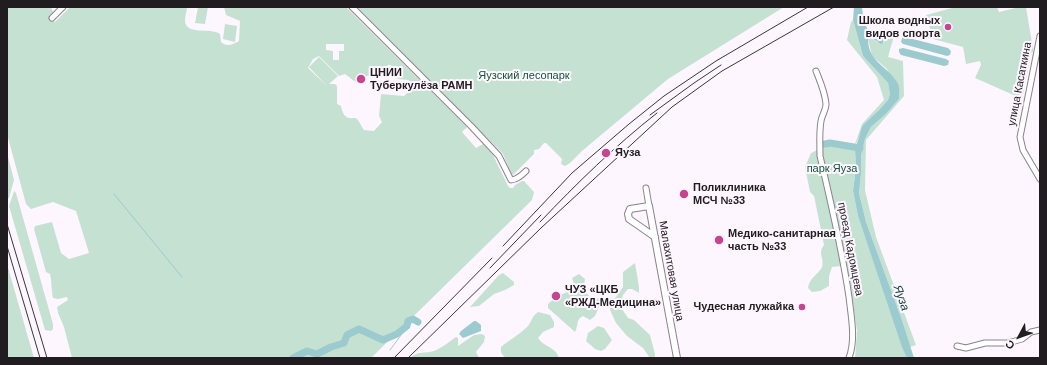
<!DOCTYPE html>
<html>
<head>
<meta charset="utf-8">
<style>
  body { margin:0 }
  #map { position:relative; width:1047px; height:365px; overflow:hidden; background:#fef6fe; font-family:Helvetica,sans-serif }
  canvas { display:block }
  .frame { position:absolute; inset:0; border:8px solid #201c20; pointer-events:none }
  .north { position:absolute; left:999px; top:317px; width:40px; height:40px; -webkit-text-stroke:3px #fef6fe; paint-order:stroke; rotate:229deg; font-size:11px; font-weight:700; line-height:16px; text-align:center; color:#201c20 }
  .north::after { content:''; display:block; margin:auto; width:14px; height:18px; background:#201c20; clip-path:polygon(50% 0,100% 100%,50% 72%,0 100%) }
</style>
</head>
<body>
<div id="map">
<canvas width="1047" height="365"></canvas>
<div class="frame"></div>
<div class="north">С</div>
</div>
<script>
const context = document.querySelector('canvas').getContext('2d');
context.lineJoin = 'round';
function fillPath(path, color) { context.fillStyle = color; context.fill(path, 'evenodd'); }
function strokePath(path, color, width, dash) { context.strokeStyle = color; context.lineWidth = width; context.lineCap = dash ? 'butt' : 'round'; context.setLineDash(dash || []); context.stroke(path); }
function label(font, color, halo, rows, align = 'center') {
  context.font = font + ' Helvetica,sans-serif'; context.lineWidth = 4; context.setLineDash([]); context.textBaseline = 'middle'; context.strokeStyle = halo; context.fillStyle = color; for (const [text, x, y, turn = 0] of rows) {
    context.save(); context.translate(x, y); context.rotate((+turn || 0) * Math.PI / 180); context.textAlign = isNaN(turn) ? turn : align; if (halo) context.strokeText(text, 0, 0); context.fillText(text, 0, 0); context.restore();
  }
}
fillPath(new Path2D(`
  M 7,7 L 51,7 L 53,12 L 50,19 L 55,22 L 70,7 L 187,7 C 187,11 185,15 185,20 C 185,36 210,27 220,34 L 221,42 C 226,47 233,45 239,41 L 240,21 L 226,15 L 224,7 L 346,7 L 467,127 L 462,132 L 476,148 L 483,144 L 493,155 L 508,186 L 510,188 L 513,188 L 515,185 L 522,181 L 524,181 L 534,192 L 532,200 L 371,358 L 72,358 L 64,327 L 58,313 L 57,307 L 68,300 L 67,297 L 58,299 L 53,298 C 51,289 52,282 50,274 L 46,272 L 34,229 L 35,226 L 52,222 L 61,253 L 69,259 L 89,253 L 76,211 L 53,202 L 31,209 L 26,204 L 7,134 ZM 326,44 L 344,44 L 344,51 L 339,51 L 339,60 L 333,60 L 333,51 L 326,50 ZM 319,56 L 339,76 L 345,74 C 354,80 356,87 367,76 L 379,76 L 382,75 L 383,69 L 388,65 L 391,65 L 393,74 L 398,79 L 409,80 L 408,92 L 404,96 L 381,94 L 379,116 L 382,122 L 374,131 L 364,130 C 362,127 359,121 357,119 C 354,117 353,119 350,118 C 344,118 342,111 341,106 L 337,104 L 337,86 L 335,84 L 329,84 L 338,76 L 319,57 L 309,67 L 327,86 L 308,68 L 313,59 Z
  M 198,7 L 208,7 L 205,24 L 195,23 Z
  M 357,7 L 784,7 L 668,79 L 582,151 L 570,163 L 565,166 L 561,164 L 562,159 L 546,143 L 544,143 L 539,149 L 534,150 L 534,154 L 513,175 L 511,173 L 503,154 Z
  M 956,7 L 959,7 L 959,8 L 964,7 L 997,7 L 999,12 L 1020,7 L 1026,7 L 1033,49 L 1033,52 L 1030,53 L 1028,59 L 1030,60 L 1023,94 L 1018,97 L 975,78 L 981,65 L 980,61 L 966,64 L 963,47 L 933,39 L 926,15 Z
  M 853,20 L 863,56 L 888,83 L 890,94 L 888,100 L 879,110 L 865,123 L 856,144 L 855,144 L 862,124 L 884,100 L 877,77 L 847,40 L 851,22 Z
  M 225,24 L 237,26 L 235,42 L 223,39 Z
  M 889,35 L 894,36 L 888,57 L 903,61 L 904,96 L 866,140 L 865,190 L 876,237 L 916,345 L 910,347 L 902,320 L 866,222 L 859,193 L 861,174 L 861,156 L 865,139 L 871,127 L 886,114 L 899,99 L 887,69 L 872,56 L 868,39 L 872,38 L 877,42 L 883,43 Z
  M 830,144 L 855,150 L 856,168 L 853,191 L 858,216 L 907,358 L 855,358 L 857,331 L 849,276 L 846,268 L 842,266 L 832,267 L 829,276 L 829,286 L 820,291 L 812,292 L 808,288 C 809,278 818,275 822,267 C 825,258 817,254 824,245 L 814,196 L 810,192 L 805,167 L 811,153 Z
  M 7,153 L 14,180 L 9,198 L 7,199 Z
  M 14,191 L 16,193 L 53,324 L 53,329 L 51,331 L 45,330 L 9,206 Z
  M 635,263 L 639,287 L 639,293 L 632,289 L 628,289 L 623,295 L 620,306 L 628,318 L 634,320 L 650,335 L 655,354 L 655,356 L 653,358 L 650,358 L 643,348 L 627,336 L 616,323 L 610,310 L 611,304 L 623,287 L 623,272 Z
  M 7,264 L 34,358 L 7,358 Z
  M 503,273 L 514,282 L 514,285 L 505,290 L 494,294 L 479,306 L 470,307 L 499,275 Z
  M 579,274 L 585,279 C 583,291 584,291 593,299 L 603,298 L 595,316 L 590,320 L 583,316 C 575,320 579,325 575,332 L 548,308 L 548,304 L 557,296 L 573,290 L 575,287 L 572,278 Z
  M 538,312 L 550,315 L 554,322 L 554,327 L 543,332 L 538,338 C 544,347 556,347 559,358 L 507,358 C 502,356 500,352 501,347 C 509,340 519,335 527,327 C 532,322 531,317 538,312 Z
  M 598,326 L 604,328 L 612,340 L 605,349 L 601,351 L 595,349 L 586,341 L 588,333 Z
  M 482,334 L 485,336 L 484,342 L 476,352 L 479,358 L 410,358 C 419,350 425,354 434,351 C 443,347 449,342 456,337 L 458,338 L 458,346 L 474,335 Z`), '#c5e1d1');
fillPath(new Path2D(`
  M 854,7 L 862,7 C 863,20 867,39 884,39 L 883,43 L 881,44 L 872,38 L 868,39 C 868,63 889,66 898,84 C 900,88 899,95 899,99 L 886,114 L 871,127 L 865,139 L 861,156 L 861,174 L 859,193 L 866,222 L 902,320 L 914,358 L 907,358 L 902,347 L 858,216 L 853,191 L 856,168 L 855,150 L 862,127 L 865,123 L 879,110 L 888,100 L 890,94 L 888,83 L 863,56 L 853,20 Z
  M 905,37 L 948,48 L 951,51 L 950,55 L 947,56 L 903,44 L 901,42 L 902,38 Z
  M 903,48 L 946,59 L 949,61 L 948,65 L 944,66 L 901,55 L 899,52 L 899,49 Z
  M 474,321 L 476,321 L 481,325 L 481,331 L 463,338 L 459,334 L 461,331 Z`), '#9bcbcf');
strokePath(new Path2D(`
  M 114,194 L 182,277
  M 390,350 L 413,319`), '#9bcbcf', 1);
strokePath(new Path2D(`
  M 825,144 L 830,143 L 860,148
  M 293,358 L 307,351 L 317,354 L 331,347 L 344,343 L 347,335 L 359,329 L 383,340 L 397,334 L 407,326 L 408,321 L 413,319 L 418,322`), '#9bcbcf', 7);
const minor = new Path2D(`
  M 352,7 L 472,127 L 499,156 L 511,180 C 517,180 522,175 526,171
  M 52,18 L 63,7
  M 1040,36 L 1020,137 L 1023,150 L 1040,179
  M 816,71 C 820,81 825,92 826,104 C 826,110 822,115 821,121 C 819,132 820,145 820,156 C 831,203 842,249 849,297 C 851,316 856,339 849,358
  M 646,188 L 649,206
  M 957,346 L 966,348 L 985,343 L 1008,343 L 1022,339 L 1031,332 L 1040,330`);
const tertiary = new Path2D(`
  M 655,237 L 629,219 L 628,214 L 630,209 L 649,206 L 677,358`);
strokePath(minor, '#8d818d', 7);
strokePath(tertiary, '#8d818d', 8);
strokePath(minor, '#fff', 5);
strokePath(tertiary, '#fff', 6);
strokePath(new Path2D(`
  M 650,115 L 694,83 L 721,65
  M 540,222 C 577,183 615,146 657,113
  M 7,224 L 47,358
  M 7,246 L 40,358
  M 503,246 L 572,173 L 629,124 L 664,96 L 716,61 L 808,7
  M 490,268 L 541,215
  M 394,358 L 492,258
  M 408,358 L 541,228 L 672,107 L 722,71 L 834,7`), '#3a353a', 1);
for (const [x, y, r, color] of [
  [948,27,4,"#c64590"],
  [361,79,5,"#c64590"],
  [606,153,5,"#c64590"],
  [684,194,5,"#c64590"],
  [719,240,5,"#c64590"],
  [556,296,5,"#c64590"],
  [802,307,4,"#c64590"]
]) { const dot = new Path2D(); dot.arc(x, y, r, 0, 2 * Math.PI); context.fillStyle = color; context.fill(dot); strokePath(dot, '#fef6fe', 1.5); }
label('bold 11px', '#201c20', '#fef6fe', [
  ["Школа водных",940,21,"right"],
  ["видов спорта",940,34,"right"],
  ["ЦНИИ",370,73],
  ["Туберкулёза РАМН",370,86],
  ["Яуза",615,153],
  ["Поликлиника",693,188],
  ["МСЧ №33",693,201],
  ["Медико-санитарная",728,234],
  ["часть №33",728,247],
  ["ЧУЗ «ЦКБ",565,290],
  ["«РЖД-Медицина»",565,303],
  ["Чудесная лужайка",794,307,"right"]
], 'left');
label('11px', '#105438', '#fef6fe', [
  ["Яузский лесопарк",524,76],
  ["парк Яуза",832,169]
]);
label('11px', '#201c20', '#fef6fe', [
  ["улица Касаткина",1020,84,-79],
  ["проезд Кадомцева",850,249,79],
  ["Малахитовая улица",671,271,80]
]);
label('italic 12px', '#124043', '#fef6fe', [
  ["Яуза",901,298,71]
]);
</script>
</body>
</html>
